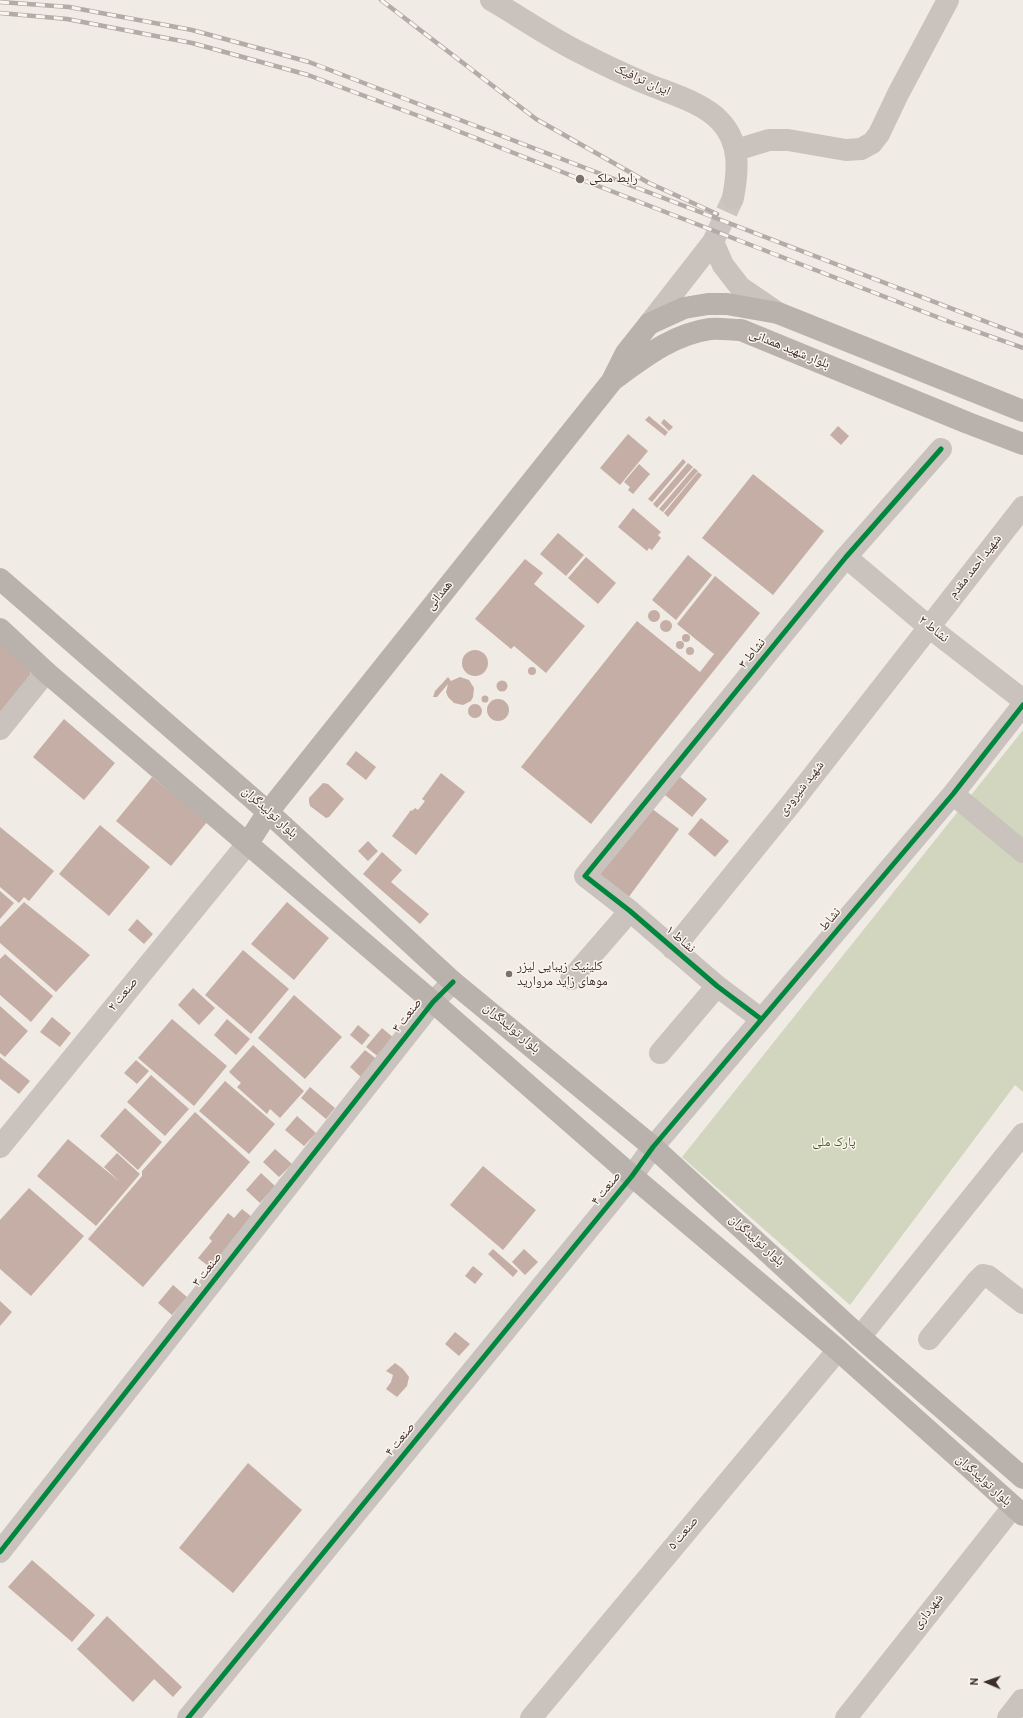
<!DOCTYPE html>
<html>
<head>
<meta charset="utf-8">
<style>
  body { margin:0 }
  #map { position:relative; width:1023px; height:1718px; overflow:hidden; background:#f0ebe5; font-family:Overpass,sans-serif }
  canvas { display:block }
  .north { position:absolute; left:967px; top:1662px; width:40px; height:40px; -webkit-text-stroke:3px #fcf5ed; paint-order:stroke; rotate:272deg; font-size:11px; font-weight:700; line-height:16px; text-align:center; color:#3c2f2a }
  .north::after { content:''; display:block; margin:auto; width:14px; height:18px; background:#3c2f2a; clip-path:polygon(50% 0,100% 100%,50% 72%,0 100%) }
</style>
</head>
<body>
<div id="map">
<canvas width="1023" height="1718"></canvas>
<div class="north">N</div>
</div>
<script>
const context = document.querySelector('canvas').getContext('2d');
context.lineJoin = 'round';
function fillPath(path, color) { context.fillStyle = color; context.fill(path, 'evenodd'); }
function strokePath(path, color, width, dash) { context.strokeStyle = color; context.lineWidth = width; context.lineCap = dash ? 'butt' : 'round'; context.setLineDash(dash || []); context.stroke(path); }
function label(font, color, halo, rows, align = 'center') {
  context.font = font + ' Overpass,"Noto Naskh Arabic",sans-serif'; context.lineWidth = 3; context.setLineDash([]); context.textBaseline = 'middle'; context.strokeStyle = halo; context.fillStyle = color; for (const [text, x, y, turn = 0] of rows) {
    context.save(); context.translate(x, y); context.rotate((+turn || 0) * Math.PI / 180); context.textAlign = isNaN(turn) ? turn : align; if (halo) context.strokeText(text, 0, 0); context.fillText(text, 0, 0); context.restore();
  }
}
fillPath(new Path2D(`
  M 1023,730 L 1023,1092 L 1015,1085 L 850,1305 L 682,1157 Z`), '#d2d6be');
fillPath(new Path2D(`
  M 649,416 L 668,432 L 665,436 L 645,420 Z
  M 664,419 L 673,427 L 669,431 L 661,423 Z
  M 838,426 L 849,436 L 841,445 L 830,435 Z
  M 628,434 L 648,451 L 620,485 L 600,468 Z
  M 683,459 L 686,462 L 652,502 L 648,499 Z
  M 688,463 L 693,467 L 657,508 L 653,504 Z
  M 639,464 L 650,474 L 633,494 L 628,490 L 630,487 L 624,482 Z
  M 694,468 L 698,471 L 663,512 L 659,509 Z
  M 698,472 L 702,475 L 668,517 L 664,513 Z
  M 753,474 L 824,531 L 773,595 L 702,538 Z
  M 633,508 L 661,532 L 658,535 L 661,538 L 652,550 L 649,548 L 647,551 L 618,527 Z
  M 558,533 L 584,555 L 566,576 L 540,554 Z
  M 688,555 L 712,575 L 676,620 L 652,600 Z
  M 586,557 L 616,583 L 598,604 L 568,578 Z
  M 525,559 L 543,573 L 534,584 L 585,626 L 546,673 L 514,646 L 511,649 L 475,619 Z
  M 715,576 L 760,613 L 591,824 L 521,767 L 637,621 L 700,672 L 714,654 L 677,624 Z
  M648 616a6 6 0 1 1 12 0a6 6 0 1 1-12 0Z
  M660 626a6 6 0 1 1 12 0a6 6 0 1 1-12 0Z
  M682 638a4 4 0 1 1 8 0a4 4 0 1 1-8 0Z
  M676 645a4 4 0 1 1 8 0a4 4 0 1 1-8 0Z
  M 0,643 L 30,669 L 31,683 L 0,720 Z
  M686 651a4 4 0 1 1 8 0a4 4 0 1 1-8 0Z
  M462 663a13 13 0 1 1 26 0a13 13 0 1 1-26 0Z
  M528 671a4 4 0 1 1 8 0a4 4 0 1 1-8 0Z
  M 448,677 L 451,681 L 460,677 L 469,680 L 474,688 L 473,697 L 471,701 L 463,705 L 454,703 L 448,697 L 446,692 L 448,684 L 437,697 L 433,697 L 435,691 Z
  M496.5 686a5.5 5.5 0 1 1 11 0a5.5 5.5 0 1 1-11 0Z
  M481.5 699a3.5 3.5 0 1 1 7 0a3.5 3.5 0 1 1-7 0Z
  M487 710a11 11 0 1 1 22 0a11 11 0 1 1-22 0Z
  M468 711a7 7 0 1 1 14 0a7 7 0 1 1-14 0Z
  M 64,719 L 115,763 L 84,800 L 33,757 Z
  M 356,751 L 376,767 L 366,780 L 346,764 Z
  M 674,772 L 707,799 L 692,817 L 659,790 Z
  M 441,773 L 465,792 L 416,855 L 392,836 L 411,810 L 412,811 L 415,808 L 418,810 L 425,801 L 422,799 Z
  M 152,777 L 207,822 L 171,866 L 116,821 Z
  M 323,783 L 328,784 L 344,799 L 329,817 L 326,818 L 310,806 L 309,802 L 309,798 Z
  M 647,805 L 679,829 L 628,898 L 595,874 Z
  M 701,818 L 729,841 L 715,857 L 688,834 Z
  M 100,825 L 150,867 L 109,916 L 59,874 Z
  M 0,827 L 54,871 L 29,901 L 24,897 L 19,903 L 0,887 Z
  M 368,841 L 378,851 L 368,861 L 358,851 Z
  M 382,852 L 402,870 L 391,882 L 429,914 L 420,924 L 363,874 Z
  M 0,891 L 14,903 L 0,919 Z
  M 24,902 L 90,955 L 56,992 L 0,943 L 0,927 Z
  M 287,902 L 329,938 L 294,980 L 251,944 Z
  M 137,919 L 153,934 L 144,944 L 128,930 Z
  M 243,950 L 289,989 L 251,1034 L 205,995 Z
  M 5,954 L 53,996 L 31,1022 L 0,995 L 0,959 Z
  M 193,988 L 215,1008 L 199,1025 L 178,1005 Z
  M 294,995 L 342,1037 L 305,1079 L 258,1038 Z
  M 0,1006 L 28,1031 L 5,1057 L 0,1053 Z
  M 52,1017 L 71,1033 L 60,1047 L 40,1032 Z
  M 172,1019 L 227,1066 L 194,1106 L 138,1058 Z
  M 227,1019 L 250,1039 L 236,1055 L 214,1035 Z
  M 358,1025 L 370,1035 L 362,1045 L 350,1035 Z
  M 382,1028 L 395,1039 L 380,1058 L 366,1047 Z
  M 253,1045 L 304,1091 L 280,1118 L 270,1109 L 267,1114 L 237,1087 L 241,1083 L 229,1072 Z
  M 365,1050 L 379,1061 L 363,1079 L 350,1067 Z
  M 0,1057 L 30,1081 L 19,1094 L 0,1079 Z
  M 136,1060 L 149,1071 L 137,1084 L 124,1073 Z
  M 151,1075 L 189,1109 L 165,1136 L 127,1102 Z
  M 225,1081 L 275,1124 L 249,1154 L 199,1111 Z
  M 310,1087 L 335,1108 L 326,1119 L 301,1098 Z
  M 125,1108 L 162,1142 L 138,1170 L 100,1136 Z
  M 195,1112 L 250,1162 L 143,1287 L 88,1239 L 142,1176 L 142,1171 Z
  M 297,1116 L 316,1133 L 304,1146 L 285,1130 Z
  M 68,1139 L 120,1182 L 104,1167 L 117,1153 L 140,1174 L 96,1226 L 37,1176 Z
  M 275,1149 L 292,1164 L 279,1177 L 263,1162 Z
  M 483,1166 L 536,1210 L 503,1250 L 450,1205 Z
  M 261,1173 L 275,1186 L 260,1203 L 246,1190 Z
  M 29,1188 L 84,1236 L 31,1296 L 0,1269 L 0,1220 Z
  M 242,1209 L 252,1217 L 211,1268 L 198,1258 L 212,1241 L 209,1238 L 228,1213 L 234,1218 Z
  M 493,1249 L 518,1271 L 513,1277 L 488,1254 Z
  M 524,1249 L 538,1262 L 525,1275 L 512,1262 Z
  M 473,1266 L 483,1274 L 475,1284 L 465,1276 Z
  M 173,1285 L 187,1297 L 172,1315 L 158,1303 Z
  M 0,1301 L 12,1312 L 0,1326 Z
  M 455,1332 L 470,1344 L 459,1356 L 445,1344 Z
  M 395,1363 L 403,1369 L 409,1377 L 407,1386 L 397,1397 L 386,1389 L 391,1382 L 393,1375 L 386,1371 Z
  M 248,1463 L 302,1510 L 233,1593 L 179,1548 Z
  M 32,1560 L 95,1615 L 72,1642 L 8,1587 Z
  M 107,1616 L 182,1687 L 173,1697 L 154,1679 L 133,1702 L 77,1649 Z`), '#c5aea5');
strokePath(new Path2D(`
  M 713,242 L 733,198`), '#ccc5c0', 22, [22, 11]);
strokePath(new Path2D(`
  M 491,0 C 522,18 552,39 583,54 C 604,65 626,75 647,84 C 669,93 704,103 720,121 C 741,143 738,171 733,198
  M 736,150 L 769,140 L 788,140 L 846,150 L 861,149 L 872,143 L 879,134 L 898,94 L 948,0
  M 649,324 L 713,242 L 723,265 L 740,287 L 778,313
  M 846,557 L 929,627 L 1023,700
  M 0,729 L 46,672
  M 953,794 L 1023,852
  M 673,949 L 794,800 L 1023,507
  M 571,979 L 630,911
  M 761,1019 L 717,986 L 630,911 L 585,876 L 846,557 L 941,449
  M 660,1053 L 717,986
  M 0,1147 L 248,843
  M 860,1337 L 1023,1134
  M 929,1339 L 977,1281 L 983,1275 L 988,1276 L 1023,1303
  M 0,1552 L 433,1002 L 453,982
  M 188,1718 L 632,1176 L 653,1147 L 953,794 L 1023,705
  M 531,1718 L 838,1350
  M 846,1718 L 1013,1507
  M 1008,1718 L 1022,1700`), '#c9c2bd', 22);
strokePath(new Path2D(`
  M 614,379 C 643,358 673,334 710,329 C 720,328 731,330 741,330 L 968,423 L 1023,444
  M 0,579 L 268,812 L 453,982 L 653,1147 L 860,1337 L 1023,1478
  M 0,629 L 46,672 L 433,1002 L 632,1176 L 838,1350 L 1023,1515
  M 248,843 L 268,812 L 612,381 L 626,353 L 649,324 L 684,308 L 708,304 L 727,304 L 778,313 L 1023,411`), '#b8b1ac', 22);
const rail = new Path2D(`
  M 381,0 L 536,119 L 649,183 L 717,214
  M 0,2 L 69,7 L 192,30 L 309,62 L 1023,336
  M 0,13 L 67,19 L 192,43 L 308,75 L 435,122 L 580,179 L 950,322 L 1023,348`);
strokePath(rail, '#b2aba7', 4.5);
strokePath(rail, '#fcf5ed', 3, [9]);
strokePath(new Path2D(`
  M 761,1019 L 717,986 L 630,911 L 585,876 L 846,557 L 941,449
  M 0,1552 L 433,1002 L 453,982
  M 188,1718 L 632,1176 L 653,1147 L 953,794 L 1023,705`), '#00873e', 5);
for (const [x, y, r, color] of [
  [580,179,5,"#7b716b"],
  [509,974,4,"#7b716b"]
]) { const dot = new Path2D(); dot.arc(x, y, r, 0, 2 * Math.PI); context.fillStyle = color; context.fill(dot); strokePath(dot, '#fcf5ed', 1.5); }
label('13px', '#3c2f2a', '#fcf5ed', [
  ["ایران ترافیک",642,81,24],
  ["بلوار شهید همدانی",789,350,22],
  ["شهید احمد مقدم",976,567,-52],
  ["همدانی",440,596,-51],
  ["نشاط ۲",933,630,39],
  ["نشاط ۳",753,654,-51],
  ["شهید شیرودی",802,789,-52],
  ["بلوار تولیدگران",269,813,42],
  ["نشاط",831,920,-50],
  ["نشاط ۱",680,940,41],
  ["صنعت ۲",124,995,-51],
  ["صنعت ۳",408,1016,-52],
  ["بلوار تولیدگران",511,1029,40],
  ["صنعت ۴",607,1189,-51],
  ["بلوار تولیدگران",756,1241,42],
  ["صنعت ۳",208,1270,-52],
  ["صنعت ۴",401,1440,-51],
  ["بلوار تولیدگران",983,1481,42],
  ["صنعت ۵",684,1534,-50],
  ["شهرداری",929,1612,-52]
]);
label('13px', '#3c2f2a', '#fcf5ed', [
  ["رابط ملکی",589,179],
  ["کلینیک زیبایی لیزر",517,967],
  ["موهای زاید مروارید",517,982]
], 'left');
label('13px', '#4b5c2c', '#fcf5ed', [
  ["پارک ملی",834,1143]
]);
</script>
</body>
</html>
